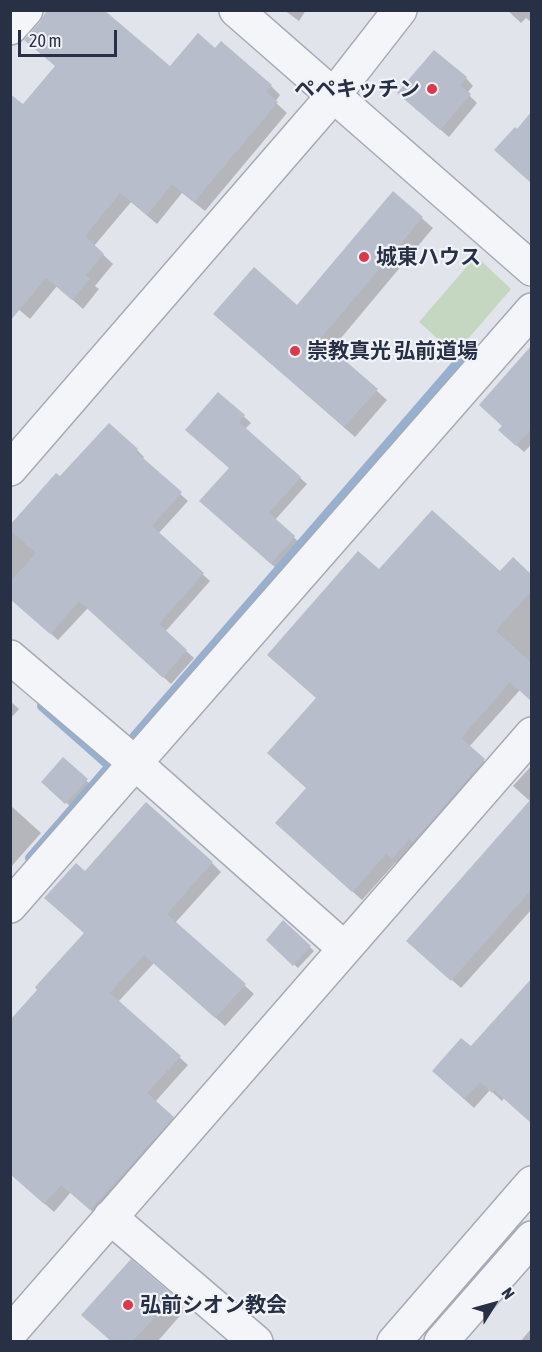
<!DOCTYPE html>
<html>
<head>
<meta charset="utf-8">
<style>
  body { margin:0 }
  #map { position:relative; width:542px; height:1352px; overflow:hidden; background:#e1e4eb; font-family:"Asap Condensed",sans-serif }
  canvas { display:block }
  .frame { position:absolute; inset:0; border:12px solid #273045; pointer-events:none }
  .north { position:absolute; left:464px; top:1274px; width:60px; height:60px; -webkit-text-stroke:4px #f1f3f8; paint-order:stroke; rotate:53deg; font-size:16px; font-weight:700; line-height:24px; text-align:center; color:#273045 }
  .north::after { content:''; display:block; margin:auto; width:21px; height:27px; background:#273045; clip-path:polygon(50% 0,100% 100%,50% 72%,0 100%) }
  .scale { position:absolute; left:18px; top:30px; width:99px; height:27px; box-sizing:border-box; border:3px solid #273045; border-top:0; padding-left:8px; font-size:18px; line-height:21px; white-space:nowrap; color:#273045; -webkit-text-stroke:4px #f1f3f8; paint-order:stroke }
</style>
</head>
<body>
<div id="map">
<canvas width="542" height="1352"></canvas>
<div class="frame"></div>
<div class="north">N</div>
<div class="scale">20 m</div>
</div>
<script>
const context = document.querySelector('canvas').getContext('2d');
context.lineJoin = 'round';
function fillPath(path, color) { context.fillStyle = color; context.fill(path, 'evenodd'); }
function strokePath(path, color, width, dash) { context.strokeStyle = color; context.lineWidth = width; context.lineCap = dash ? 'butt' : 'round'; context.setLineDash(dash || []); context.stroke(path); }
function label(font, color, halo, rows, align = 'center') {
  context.font = font + ' "Asap Condensed","Noto Sans JP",sans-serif'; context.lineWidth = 4.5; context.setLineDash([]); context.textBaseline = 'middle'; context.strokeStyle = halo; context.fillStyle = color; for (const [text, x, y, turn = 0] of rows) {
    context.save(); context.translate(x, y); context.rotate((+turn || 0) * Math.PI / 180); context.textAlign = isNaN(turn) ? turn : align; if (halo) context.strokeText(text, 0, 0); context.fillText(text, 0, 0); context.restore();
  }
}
fillPath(new Path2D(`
  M 476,256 L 511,289 L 455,354 L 419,322 Z`), '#c5d6c1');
fillPath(new Path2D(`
  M 284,10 L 306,10 L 299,21 Z
  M 507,10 L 532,10 L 532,23 L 526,18 L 521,23 Z
  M 216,50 L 271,86 L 280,95 L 275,102 L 287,113 L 205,211 L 182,193 L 157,224 L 131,202 L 94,246 L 113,264 L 95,286 L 99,289 L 83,309 L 57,286 L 30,319 L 10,302 L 23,106 L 170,69 Z
  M 466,78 L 473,86 L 467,93 L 477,103 L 449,137 L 407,101 Z
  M 532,114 L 532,182 L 504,157 L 517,131 Z
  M 393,193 L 433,228 L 331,350 L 387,400 L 355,437 L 226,324 L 297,308 Z
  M 532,349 L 532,444 L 524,452 L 500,430 L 504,426 L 481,405 Z
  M 219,394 L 251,423 L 245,429 L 307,484 L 275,520 L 301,544 L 278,570 L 208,507 L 230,468 Z
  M 137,450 L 144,457 L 142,460 L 188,501 L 158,534 L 210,581 L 165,632 L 194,658 L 171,684 L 88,608 L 58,640 L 10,598 L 10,527 L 60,478 Z
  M 513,559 L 532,576 L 532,700 L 520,690 L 469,747 L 493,769 L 402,867 L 396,862 L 362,900 L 286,832 L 307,789 L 317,699 L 379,571 L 500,573 Z
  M 10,701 L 19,709 L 10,719 Z
  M 63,759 L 90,784 L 70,806 L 43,782 Z
  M 532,765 L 532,909 L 461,988 L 417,949 L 531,802 L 513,786 Z
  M 10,805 L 41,833 L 10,868 Z
  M 212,863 L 221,872 L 175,923 L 254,994 L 225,1026 L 154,963 L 118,1002 L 188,1065 L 155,1102 L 181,1126 L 99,1218 L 71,1192 L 54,1212 L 10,1173 L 85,934 L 85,873 Z
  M 283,922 L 314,951 L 298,968 L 268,940 Z
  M 532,981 L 532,1108 L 524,1116 L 504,1098 L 502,1101 L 490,1090 L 474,1108 L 443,1080 Z
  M 173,1297 L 185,1310 L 157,1342 L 112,1342 L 96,1327 Z
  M 530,1330 L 532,1342 L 520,1342 Z`), '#0003');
strokePath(new Path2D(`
  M 134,737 L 463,357
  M 30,858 L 110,766 L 42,706`), '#98b0cf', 10);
fillPath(new Path2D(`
  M 47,10 L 104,10 L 170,66 L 198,33 L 215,48 L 221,41 L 272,85 L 266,92 L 278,102 L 194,202 L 172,184 L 147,215 L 120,193 L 85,236 L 104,254 L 86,275 L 90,279 L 72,300 L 46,278 L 10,321 L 10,94 L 23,104 L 55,66 L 24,40 L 40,22 Z
  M 434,50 L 467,77 L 460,85 L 471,94 L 440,130 L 397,93 Z
  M 531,112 L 531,183 L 494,150 L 515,127 L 517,129 Z
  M 393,191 L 423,217 L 320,339 L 378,389 L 344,427 L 213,314 L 254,267 L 297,305 Z
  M 531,346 L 531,429 L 516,446 L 498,430 L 502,426 L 479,405 Z
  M 218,392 L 245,415 L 239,422 L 301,477 L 269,513 L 295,536 L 271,564 L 199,501 L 229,468 L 185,430 Z
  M 109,423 L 138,449 L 136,452 L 182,492 L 152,526 L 204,573 L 159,624 L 187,650 L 163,678 L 79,601 L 50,634 L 10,599 L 10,582 L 36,553 L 10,530 L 10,525 L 56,473 L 60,476 Z
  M 432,510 L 500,571 L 513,557 L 531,574 L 531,591 L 496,631 L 531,663 L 531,701 L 510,682 L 461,738 L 485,759 L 413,842 L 409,839 L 392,859 L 386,854 L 352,892 L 275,823 L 306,788 L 267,753 L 316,698 L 267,655 L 358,551 L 379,569 Z
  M 63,757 L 88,779 L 65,804 L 41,782 Z
  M 531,799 L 531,890 L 451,981 L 406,941 Z
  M 146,802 L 213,862 L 167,914 L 246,984 L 215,1018 L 144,955 L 110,993 L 181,1056 L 147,1093 L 174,1117 L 90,1210 L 61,1185 L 44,1204 L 10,1174 L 10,1020 L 37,990 L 35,987 L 84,933 L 44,898 L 76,863 L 85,871 Z
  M 283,920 L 311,946 L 293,966 L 266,940 Z
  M 531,979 L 531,1123 L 494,1090 L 492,1093 L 480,1082 L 464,1099 L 432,1071 L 461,1038 L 471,1046 Z
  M 131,1259 L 174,1296 L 133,1341 L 111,1341 L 81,1315 Z`), '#b7bdca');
const minor = new Path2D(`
  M 236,10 L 532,269
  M 10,28 L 26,10
  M 10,469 L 333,96 L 400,10
  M 10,657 L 136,764 L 344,948
  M 10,906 L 532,310
  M 110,1217 L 256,1342
  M 10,1333 L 532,734
  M 394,1342 L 532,1183
  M 441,1342 L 532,1238`);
strokePath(minor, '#a5aab6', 36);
strokePath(minor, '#f4f5f9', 33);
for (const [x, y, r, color] of [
  [432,89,6,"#de3848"],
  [364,257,6,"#de3848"],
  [295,351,6,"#de3848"],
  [128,1305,6,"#de3848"]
]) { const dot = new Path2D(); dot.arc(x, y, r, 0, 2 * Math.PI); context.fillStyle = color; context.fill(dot); strokePath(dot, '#f1f3f8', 2); }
label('bold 21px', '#273045', '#f1f3f8', [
  ["ペペキッチン",420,89,"right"],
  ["城東ハウス",376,257],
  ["崇教真光 弘前道場",307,351],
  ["弘前シオン教会",140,1305]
], 'left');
</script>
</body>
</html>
